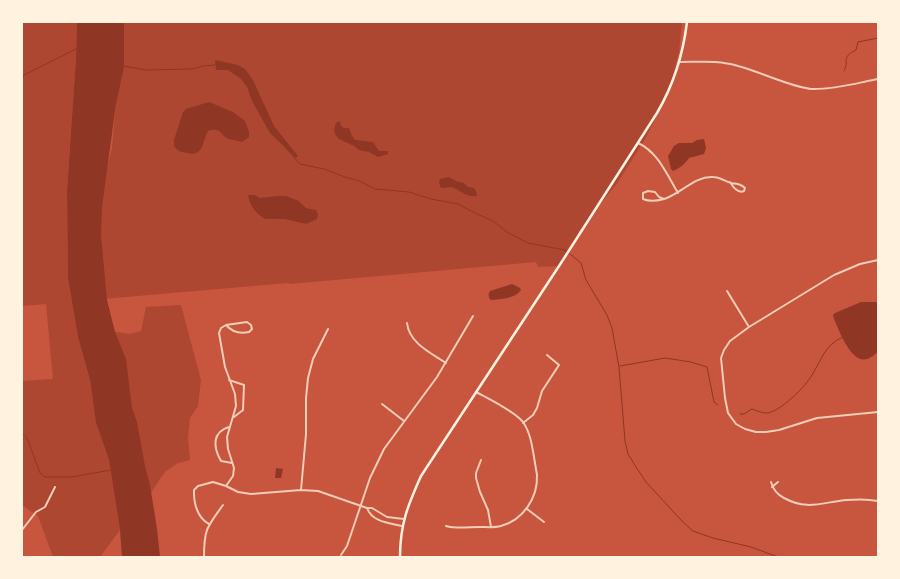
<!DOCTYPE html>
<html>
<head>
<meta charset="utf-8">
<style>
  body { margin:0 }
  #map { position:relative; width:900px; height:579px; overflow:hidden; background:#c8553d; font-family:"DM Sans",sans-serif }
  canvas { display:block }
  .frame { position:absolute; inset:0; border:23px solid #fff3e0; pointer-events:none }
</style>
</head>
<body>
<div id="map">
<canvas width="900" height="579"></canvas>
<div class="frame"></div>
</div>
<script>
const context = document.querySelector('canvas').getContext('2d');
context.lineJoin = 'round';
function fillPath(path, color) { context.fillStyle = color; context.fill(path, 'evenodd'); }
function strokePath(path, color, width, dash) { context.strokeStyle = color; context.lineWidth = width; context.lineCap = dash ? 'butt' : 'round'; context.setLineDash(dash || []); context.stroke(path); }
fillPath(new Path2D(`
  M 22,22 L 77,22 L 76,58 L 67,191 L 68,278 L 78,337 L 90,380 L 96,423 L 109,460 L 120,530 L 100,557 L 53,557 L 38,516 L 22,505 L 22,381 L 53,379 L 46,304 L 22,306 Z
  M 120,22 L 682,22 L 679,52 L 669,92 L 644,141 L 618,182 L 580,230 L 561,266 L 538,267 L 536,262 L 290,284 L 288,283 L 103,299 L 99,216 L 103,184 L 112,148 L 117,92 Z
  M 181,305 L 201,380 L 198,406 L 190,418 L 188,438 L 190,460 L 178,463 L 165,472 L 144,503 L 111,331 L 129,334 L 141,331 L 146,307 Z`), '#ae4732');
fillPath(new Path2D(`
  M 77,22 L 124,22 L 124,67 L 116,104 L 102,207 L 101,235 L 107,300 L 115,332 L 126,359 L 132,408 L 137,422 L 145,466 L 150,485 L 157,529 L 160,557 L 122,557 L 120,530 L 109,460 L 96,423 L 90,380 L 78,337 L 68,278 L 67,191 L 76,58 Z
  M 215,60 L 238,65 L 245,69 L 253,80 L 274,126 L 298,156 L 296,158 L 270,133 L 252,101 L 247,87 L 241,79 L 228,70 L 216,70 Z
  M 209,102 L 233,112 L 245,121 L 249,132 L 249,137 L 242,142 C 238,141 234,140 229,139 C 221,137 222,126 208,131 C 202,142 204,157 187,153 C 181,152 177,151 174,146 L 174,140 L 183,112 L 186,109 Z
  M 340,121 L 341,126 L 344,128 L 349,128 L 352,136 L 355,140 L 373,142 L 379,151 L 388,151 L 388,154 L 378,157 L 369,152 L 359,150 L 354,146 L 339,139 L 335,134 L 334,129 L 336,123 Z
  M 704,139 L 706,148 L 704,154 L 689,158 C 686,163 679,169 673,171 L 671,169 L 668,156 L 674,146 L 679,143 L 692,143 L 697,140 Z
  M 449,177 L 456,181 L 464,183 L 468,187 L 474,188 L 476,191 L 477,196 C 465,198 460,189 451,187 C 448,187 445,188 441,188 L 439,183 L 440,179 Z
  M 248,195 L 255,195 L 260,198 L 277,196 L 286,196 L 299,201 L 306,208 L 316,210 L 318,214 L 317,219 L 306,224 L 285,219 L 265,219 C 256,213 250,207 248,195 Z
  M 512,284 L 520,288 L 521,290 C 515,299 501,299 491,300 C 488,297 488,294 490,291 Z
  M 861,302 L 878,302 L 878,352 C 875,354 871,358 867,359 C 851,364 839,330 834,319 L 833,315 L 835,313 Z
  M 276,468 L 283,469 L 281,478 L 275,478 Z`), '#8f3625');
strokePath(new Path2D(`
  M 123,66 L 146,70 L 192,69 L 203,66 L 215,65
  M 844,71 C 850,60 840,58 856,50 L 858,42 L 878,38
  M 22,80 L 24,75 L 78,48
  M 285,147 L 300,164 L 324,169 L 345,177 L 359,181 L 375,189 L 409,192 L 431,199 L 458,204 L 475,213 L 493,221 L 507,232 L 528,243 L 565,250 L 581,263 L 586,280 L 607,315 L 612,328 L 619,367 L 625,441 L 628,454 L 636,467 L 646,482 L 682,521 L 693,531 L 713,538 L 751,547 L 778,557
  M 620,366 L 665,358 L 691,362 L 707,367 L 714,402 L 718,405
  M 740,414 L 744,414 L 752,409 C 757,411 762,413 767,413 C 780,412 806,386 812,375 C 821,361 825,344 843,337
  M 22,433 L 27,438 L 40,473 L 45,477 L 72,477 L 111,470`), '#8f3625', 1);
strokePath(new Path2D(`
  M 680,62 C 699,62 719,60 738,66 C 761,72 788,86 811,89 C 832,90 857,83 878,79
  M 638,143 C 658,152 667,175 678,193
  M 664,199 C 657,201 650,202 643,199 L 643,193 L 648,191 L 655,192 L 659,197 L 664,199 C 681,194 694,176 713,177 C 720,177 724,181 731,183 C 736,184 740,183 745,188 L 744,191 C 738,194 733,187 730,182
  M 878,260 L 860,264 L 834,275 L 749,327 L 730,341 L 724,350 L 721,358 L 725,398 L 728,413 L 736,424 L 745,429 L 756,432 L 766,432 L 779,430 L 817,418 L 878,412
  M 727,291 L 749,327
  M 247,322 L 251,325 L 252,329 L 249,332 C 240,334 232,332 226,325 Z
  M 407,323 C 409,343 431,353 446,363
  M 229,380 L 244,385 L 243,410 L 234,417
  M 382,404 L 404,421
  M 523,423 L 533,415 L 537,408 L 542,391 L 559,365 L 547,355
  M 229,427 C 212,432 213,447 221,461 L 232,463
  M 481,460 L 476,473 L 476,478 L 480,492 L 488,510 L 491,527
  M 771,482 C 773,489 778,495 784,498 C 808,511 822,502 847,500 C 858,499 868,499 878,501
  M 226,486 L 233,476 L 234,468 L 228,449 L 227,437 L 236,406 L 235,394 L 225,367 L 219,333 L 221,328 L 226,325
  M 772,487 L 778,482
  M 301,490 L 306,434 L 306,398 L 308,378 L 313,359 L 328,329
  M 367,508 C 372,522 389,523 402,526
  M 527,509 L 544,522
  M 209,524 C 198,518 194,505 194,493 L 194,490 L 198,486 L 213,482 L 226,486 L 238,492 L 251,494 L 301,490 L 318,491 L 367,508 L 372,508 L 387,517 L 404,519
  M 446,526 C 456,529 469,527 480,527 C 486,527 494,528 501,526 C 523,520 538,498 537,475 C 536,469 535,463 534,457 C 532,445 530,432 523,422 C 514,411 489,399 476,392
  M 22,530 L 36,512 L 45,507 L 55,487
  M 341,555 L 347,546 L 370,478 L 384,449 L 437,377 L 473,316
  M 204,557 C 204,529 207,527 223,505`), '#f1ccb7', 2);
strokePath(new Path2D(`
  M 400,557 C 400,524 408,505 421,476 L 561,263 L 657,113 C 674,84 683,55 687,22`), '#fff3e0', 2.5);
</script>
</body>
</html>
